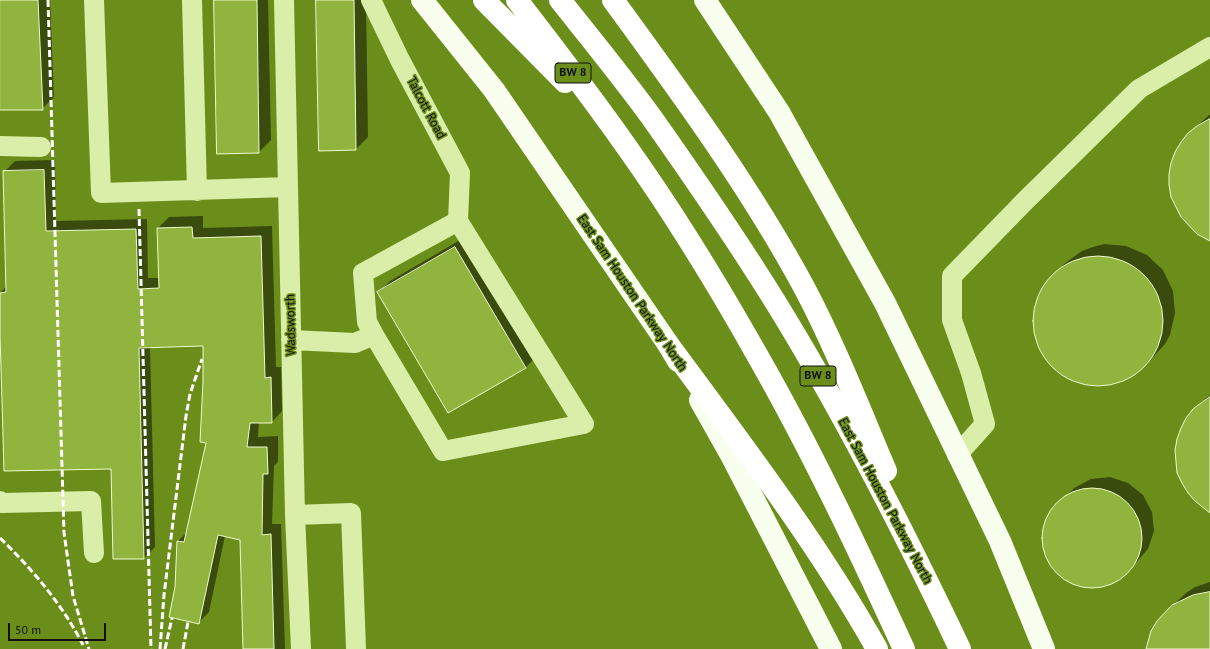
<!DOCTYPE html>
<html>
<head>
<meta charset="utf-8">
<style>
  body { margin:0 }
  #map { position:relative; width:1210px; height:649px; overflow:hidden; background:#6b8e1a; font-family:"PT Sans",sans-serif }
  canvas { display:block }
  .scale { position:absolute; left:8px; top:623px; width:98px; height:18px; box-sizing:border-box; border:2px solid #111; border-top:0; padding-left:5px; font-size:12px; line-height:14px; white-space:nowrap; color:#111; -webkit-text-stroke:3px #6b8e1a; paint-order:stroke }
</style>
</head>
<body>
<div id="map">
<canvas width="1210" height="649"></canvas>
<div class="scale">50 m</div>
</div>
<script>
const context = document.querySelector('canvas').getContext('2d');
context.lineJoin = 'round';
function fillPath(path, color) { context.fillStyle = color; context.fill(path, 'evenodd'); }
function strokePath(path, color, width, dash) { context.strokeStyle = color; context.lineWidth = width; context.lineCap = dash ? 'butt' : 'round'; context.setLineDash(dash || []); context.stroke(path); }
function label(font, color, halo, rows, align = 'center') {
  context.font = font + ' "PT Sans",sans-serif'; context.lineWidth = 3; context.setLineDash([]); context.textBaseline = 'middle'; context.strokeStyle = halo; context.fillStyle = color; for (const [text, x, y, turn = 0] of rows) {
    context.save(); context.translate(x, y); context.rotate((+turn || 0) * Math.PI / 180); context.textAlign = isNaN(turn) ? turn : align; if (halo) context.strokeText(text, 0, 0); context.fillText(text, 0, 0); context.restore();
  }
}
fillPath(new Path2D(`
  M 0,0 L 50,0 L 54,97 L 42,109 L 0,109 Z
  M 215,0 L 268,0 L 271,140 L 259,152 L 217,153 Z
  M 317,0 L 366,0 L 368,137 L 356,149 Z
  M 1210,114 L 1210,239 L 1189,134 Z
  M 55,160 L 56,221 L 147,219 L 148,278 L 159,278 L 158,228 L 169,217 L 203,216 L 203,228 L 272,226 L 276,367 L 281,367 L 282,411 L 272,422 L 259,422 L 258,437 L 278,436 L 278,462 L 274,466 L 272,524 L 281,524 L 285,649 L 244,649 L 241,540 L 225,536 L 209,612 L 198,623 L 176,587 L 178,541 L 187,532 L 207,442 L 204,382 L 204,345 L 150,347 L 155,547 L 144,558 L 112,468 L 0,297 L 0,293 L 7,286 L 4,172 L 15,161 Z
  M 467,236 L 537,356 L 525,368 L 378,293 L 390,281 Z
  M 1104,244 L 1126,246 L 1147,255 L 1163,270 L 1173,291 L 1175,313 L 1170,335 L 1165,344 L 1145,366 L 1127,379 L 1105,385 L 1082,384 L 1072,380 L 1053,367 L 1040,349 L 1034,328 L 1035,305 L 1044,285 L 1064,264 L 1082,251 L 1093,247 Z
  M 1210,395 L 1210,510 L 1194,410 Z
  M 1110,477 L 1128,483 L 1143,495 L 1152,512 L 1154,531 L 1148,549 L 1123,577 L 1115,582 L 1107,585 L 1087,587 L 1069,581 L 1054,569 L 1049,561 L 1045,552 L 1044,533 L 1045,524 L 1049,515 L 1074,488 L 1091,479 Z
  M 1210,582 L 1210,649 L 1148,649 L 1165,613 L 1186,593 L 1195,587 Z`), '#0007');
const building = new Path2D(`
  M 0,0 L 38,0 L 43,110 L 0,110 Z
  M 214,0 L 257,0 L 259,153 L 217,154 Z
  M 316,0 L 354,0 L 356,150 L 319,151 Z
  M 1210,119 L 1210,241 L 1197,234 L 1181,217 L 1171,197 L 1169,185 L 1169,174 L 1171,163 L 1175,152 L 1181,142 L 1188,133 L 1197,126 Z
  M 44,170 L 46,231 L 136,229 L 138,289 L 159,288 L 157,228 L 192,227 L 193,238 L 261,236 L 265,378 L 271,377 L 272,423 L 250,423 L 247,447 L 267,447 L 268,474 L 263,474 L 262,535 L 271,534 L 274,649 L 243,649 L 240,540 L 218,535 L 199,624 L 169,617 L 175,587 L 177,541 L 184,542 L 206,443 L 200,442 L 203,382 L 203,346 L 139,348 L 144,559 L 113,559 L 111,469 L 4,471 L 0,334 L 0,293 L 6,292 L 3,171 Z
  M 455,247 L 526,368 L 448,413 L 377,292 Z
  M1033 321a65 65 0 1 1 130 0a65 65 0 1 1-130 0Z
  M 1210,397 L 1210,513 L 1195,501 L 1188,493 L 1182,483 L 1177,473 L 1175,450 L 1177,439 L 1181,428 L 1186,418 L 1193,409 Z
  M1042 538a50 50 0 1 1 100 0a50 50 0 1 1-100 0Z
  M 1210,592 L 1210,649 L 1146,649 L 1151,631 L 1157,621 L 1172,605 L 1193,595 Z`);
fillPath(building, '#91b43e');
strokePath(building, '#edface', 1);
strokePath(new Path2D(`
  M 94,0 L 101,193 L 288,187
  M 192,0 L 197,191
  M 284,0 L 295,515 L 301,649
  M 371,0 L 400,60 L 460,173 L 458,221
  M 0,146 L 41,147
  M 291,340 L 355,343 L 374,335 L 443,451 L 584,424 L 458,221 L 363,273 L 367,322 L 374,335
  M 957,455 L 985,424 L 971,373 L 952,320 L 952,276 L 1024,202 L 1139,89 L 1210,47
  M 0,501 L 2,503 L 91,501 L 94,553
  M 295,515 L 351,513 L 356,649`), '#d9eea8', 20);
strokePath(new Path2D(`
  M 422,0 L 494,90 L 668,344 L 678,361
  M 705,0 L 779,112 L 885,303 L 1000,541 L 1044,649
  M 700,400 L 731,455 L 831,649`), '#f9ffef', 22);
strokePath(new Path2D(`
  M 484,0 L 565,82
  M 517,0 C 554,48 591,96 626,146 C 673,212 716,282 756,353 C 811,449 858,549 904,649
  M 560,0 C 591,39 623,78 652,118 C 695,179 737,240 776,303 C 845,415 904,531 960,649
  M 613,0 C 681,93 750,187 805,289 C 836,348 860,410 886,471
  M 668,344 C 741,443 817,542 877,649`), '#fff', 22);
strokePath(new Path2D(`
  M 48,0 L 64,533 L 73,596 L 89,649
  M 139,209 L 151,649
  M 0,538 C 33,570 62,604 83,645
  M 160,649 L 164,595 L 186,416 L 190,394 L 202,359
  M 165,649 L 172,618
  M 183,649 L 188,622`), '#fff', 3, [7, 3]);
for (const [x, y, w] of [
  [573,73,36],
  [818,376,36]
]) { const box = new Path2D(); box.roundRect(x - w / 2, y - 10, w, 20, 3); context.fillStyle = '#6b8e1a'; context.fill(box); strokePath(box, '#111', 1); }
label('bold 12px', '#111', null, [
  ["BW 8",573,73],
  ["BW 8",818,376]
]);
label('13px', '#111', '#6b8e1a', [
  ["Talcott Road",426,108,62],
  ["East Sam Houston Parkway North",632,293,56],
  ["Wadsworth",291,325,-91],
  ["East Sam Houston Parkway North",885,501,62]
]);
</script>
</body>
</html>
